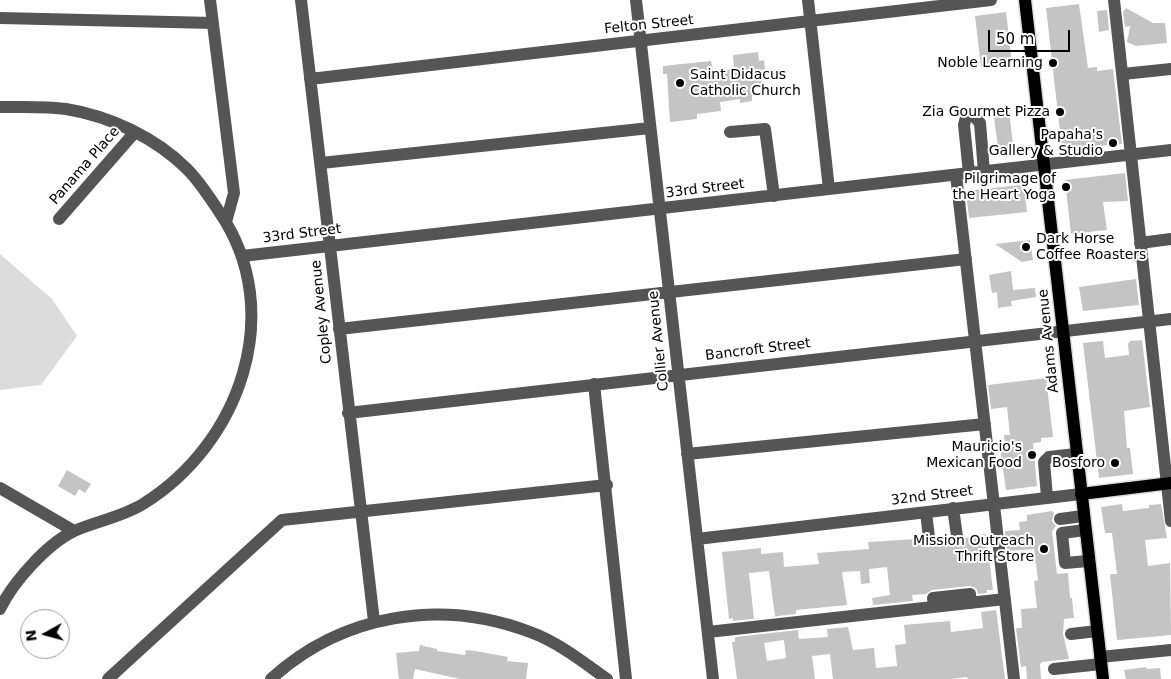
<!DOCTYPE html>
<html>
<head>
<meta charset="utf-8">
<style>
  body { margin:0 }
  #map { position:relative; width:1171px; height:679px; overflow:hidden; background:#fff; font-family:"DejaVu Sans",sans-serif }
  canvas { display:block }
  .north { position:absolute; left:20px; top:609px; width:50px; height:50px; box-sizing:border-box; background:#fff; border:1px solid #999; border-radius:50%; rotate:263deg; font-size:14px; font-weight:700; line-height:20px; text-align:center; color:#000 }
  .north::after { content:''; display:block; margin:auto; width:18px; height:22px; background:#000; clip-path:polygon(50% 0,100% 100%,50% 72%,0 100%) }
  .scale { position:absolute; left:988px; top:30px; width:82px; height:22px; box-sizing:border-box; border:2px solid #000; border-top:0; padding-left:6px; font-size:15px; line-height:18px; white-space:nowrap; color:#000; -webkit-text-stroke:4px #fff; paint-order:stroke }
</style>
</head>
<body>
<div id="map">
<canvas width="1171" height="679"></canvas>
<div class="north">N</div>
<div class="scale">50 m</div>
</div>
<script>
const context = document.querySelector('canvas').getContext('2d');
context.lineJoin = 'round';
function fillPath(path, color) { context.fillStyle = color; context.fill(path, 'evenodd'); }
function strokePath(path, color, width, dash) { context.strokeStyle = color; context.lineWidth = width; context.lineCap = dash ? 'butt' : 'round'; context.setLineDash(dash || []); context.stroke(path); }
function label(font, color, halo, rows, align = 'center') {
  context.font = font + ' "DejaVu Sans",sans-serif'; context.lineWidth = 4; context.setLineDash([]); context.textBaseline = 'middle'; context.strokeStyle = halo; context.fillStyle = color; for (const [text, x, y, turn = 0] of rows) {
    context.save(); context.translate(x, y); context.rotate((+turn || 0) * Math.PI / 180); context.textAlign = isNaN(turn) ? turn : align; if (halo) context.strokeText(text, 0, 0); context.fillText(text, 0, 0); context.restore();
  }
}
fillPath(new Path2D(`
  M 0,254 L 52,299 L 77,336 L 41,385 L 0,390 Z`), '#dcdcdc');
fillPath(new Path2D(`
  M 1079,4 L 1088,68 L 1097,67 L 1097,71 L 1113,69 L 1122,144 L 1062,149 L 1046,8 Z
  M 1126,8 L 1153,23 L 1165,23 L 1167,43 L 1136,46 L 1127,42 L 1130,26 L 1125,27 L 1123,12 Z
  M 1107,10 L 1109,30 L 1099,32 L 1097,11 Z
  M 1006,12 L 1012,63 L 981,67 L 975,16 Z
  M 758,52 L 759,61 L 764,60 L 765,69 L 760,70 L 762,87 L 752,88 L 752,101 L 740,103 L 740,99 L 720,102 L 721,111 L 697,114 L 697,119 L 670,122 L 667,74 L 663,74 L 663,66 L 711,61 L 713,71 L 734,69 L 733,55 Z
  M 993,110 L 1009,110 L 1014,154 L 999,156 Z
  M 1125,173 L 1128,201 L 1103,202 L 1107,230 L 1071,234 L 1065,180 Z
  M 1021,185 L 1024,186 L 1027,212 L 969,218 L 967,200 L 975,199 L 974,190 Z
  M 1030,240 L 1033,260 L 1022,262 L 995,244 Z
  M 1011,271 L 1013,290 L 1035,288 L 1036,297 L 1011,301 L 1012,306 L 998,308 L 997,292 L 992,293 L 989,275 Z
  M 1136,279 L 1139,305 L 1083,311 L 1079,287 Z
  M 1142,340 L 1150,407 L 1124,411 L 1127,448 L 1130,448 L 1133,474 L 1099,478 L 1083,343 L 1103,341 L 1105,358 L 1129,355 L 1128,344 L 1130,341 Z
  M 1046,378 L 1053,437 L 1041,438 L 1041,442 L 1033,443 L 1037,486 L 1006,490 L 1000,448 L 1005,447 L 1004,435 L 1010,435 L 1007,407 L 991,409 L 988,385 Z
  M 67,470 L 91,484 L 85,493 L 79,489 L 75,496 L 58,486 Z
  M 1122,504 L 1123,511 L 1149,508 L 1149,505 L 1161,504 L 1167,538 L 1145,540 L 1148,566 L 1170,563 L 1171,635 L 1117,640 L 1110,574 L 1117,574 L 1112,533 L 1105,533 L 1101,507 Z
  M 1052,511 L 1054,513 L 1052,521 L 1056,526 L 1052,531 L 1057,574 L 1068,573 L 1070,598 L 1072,598 L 1074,618 L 1064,619 L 1063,634 L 1069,659 L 1042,662 L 1040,664 L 1041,679 L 1027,679 L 1026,666 L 1021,667 L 1016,628 L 1022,628 L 1021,609 L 1037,608 L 1034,581 L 1038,580 L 1034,549 L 1007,551 L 1005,531 L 1020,530 L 1019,522 L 1027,521 L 1027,515 Z
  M 986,534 L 993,590 L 987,590 L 987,593 L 978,594 L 976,588 L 970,586 L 932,590 L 926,594 L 912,595 L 913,601 L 873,605 L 872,598 L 890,595 L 887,567 L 869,569 L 870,583 L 861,584 L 860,571 L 842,572 L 847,605 L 796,610 L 796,614 L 733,621 L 733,618 L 729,619 L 722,552 L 761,548 L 761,554 L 783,552 L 784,567 L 819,564 L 817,553 L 869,549 L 868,542 L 917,539 L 917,544 L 929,546 L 936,541 L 950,540 L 959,544 L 965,538 ZM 769,571 L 775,616 L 754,619 L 749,573 Z
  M 996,610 L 1005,679 L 968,679 L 967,677 L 950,679 L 833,679 L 830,654 L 812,656 L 815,679 L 737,679 L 732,642 L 735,642 L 735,637 L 798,630 L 799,639 L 828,637 L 827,629 L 848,627 L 853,650 L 874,648 L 876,668 L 897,666 L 895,645 L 906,644 L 904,625 L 950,621 L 951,632 L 983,628 L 981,612 ZM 784,640 L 786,658 L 767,661 L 764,643 Z
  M 420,645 L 437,649 L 437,651 L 465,655 L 466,650 L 475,651 L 508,657 L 507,661 L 528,663 L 526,679 L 460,679 L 415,669 L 413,679 L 399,679 L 396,653 L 419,651 Z
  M 1146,667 L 1147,669 L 1160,668 L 1161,679 L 1126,679 L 1124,670 Z`), '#c4c4c4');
const major = new Path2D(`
  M 1025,0 L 1103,679
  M 1081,494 L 1171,483`);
strokePath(major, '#dbdbdb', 15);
strokePath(new Path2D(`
  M 210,0 L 234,193 L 226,222
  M 301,0 L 374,621
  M 636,0 L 713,679
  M 808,0 L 829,189
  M 1114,0 L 1171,521
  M 0,18 L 213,23
  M 1123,74 L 1171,69
  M 310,79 L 991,0
  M 0,107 C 22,107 45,106 66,109 C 110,116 156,138 187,169 C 200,182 210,198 220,213 C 287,312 240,444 143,504 C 122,517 97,521 74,531 C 47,544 13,582 0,609
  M 730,132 L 765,129 L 774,196
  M 321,163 L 650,128
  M 969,173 L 964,125 L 966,117 L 973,115 L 980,123 L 984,172
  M 956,175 L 1014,679
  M 59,219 L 135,132
  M 1140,243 L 1171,239
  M 242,256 L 1171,150
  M 339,329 L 966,259
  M 594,384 L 626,679
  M 348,413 L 1171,319
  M 687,454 L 985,424
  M 0,488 L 74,531
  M 1047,497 L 1044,462 L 1049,457 L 1076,454
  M 953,508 L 957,536
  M 926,512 L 929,538
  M 1060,519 L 1083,516
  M 1085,530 L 1062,533 L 1065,563 L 1088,561
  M 697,539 L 1081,494
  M 934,607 L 933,598 L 970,594 L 971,603
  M 708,632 L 1005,599
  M 1071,634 L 1097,631
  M 1100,657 L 1171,650
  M 1054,669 L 1101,664
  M 108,679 L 282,520 L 607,485
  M 271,679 C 342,614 441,598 530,632 C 558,642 583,662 607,679`), '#555', 12);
strokePath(major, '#000', 12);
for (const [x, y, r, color] of [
  [1053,63,5,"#000"],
  [680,83,5,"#000"],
  [1060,112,5,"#000"],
  [1113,143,5,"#000"],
  [1066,187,5,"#000"],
  [1026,247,5,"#000"],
  [1032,455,5,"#000"],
  [1115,463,5,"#000"],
  [1044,549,5,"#000"]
]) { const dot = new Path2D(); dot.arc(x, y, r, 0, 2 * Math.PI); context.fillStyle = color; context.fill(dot); strokePath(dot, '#fff', 2); }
label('14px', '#000', '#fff', [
  ["Felton Street",649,25,-6],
  ["Panama Place",85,166,-49],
  ["33rd Street",705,189,-7],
  ["33rd Street",302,234,-7],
  ["Copley Avenue",322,312,-96],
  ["Collier Avenue",659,341,-96],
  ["Adams Avenue",1049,341,-96],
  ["Bancroft Street",758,350,-7],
  ["32nd Street",932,496,-7]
]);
label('14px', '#000', '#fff', [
  ["Noble Learning",1043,63],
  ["Saint Didacus",690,75,"left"],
  ["Catholic Church",690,91,"left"],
  ["Zia Gourmet Pizza",1050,112],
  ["Papaha's",1103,135],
  ["Gallery & Studio",1103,151],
  ["Pilgrimage of",1056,179],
  ["the Heart Yoga",1056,195],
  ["Dark Horse",1036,239,"left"],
  ["Coffee Roasters",1036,255,"left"],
  ["Mauricio's",1022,447],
  ["Mexican Food",1022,463],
  ["Bosforo",1105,463],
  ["Mission Outreach",1034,541],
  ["Thrift Store",1034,557]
], 'right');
</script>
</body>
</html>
